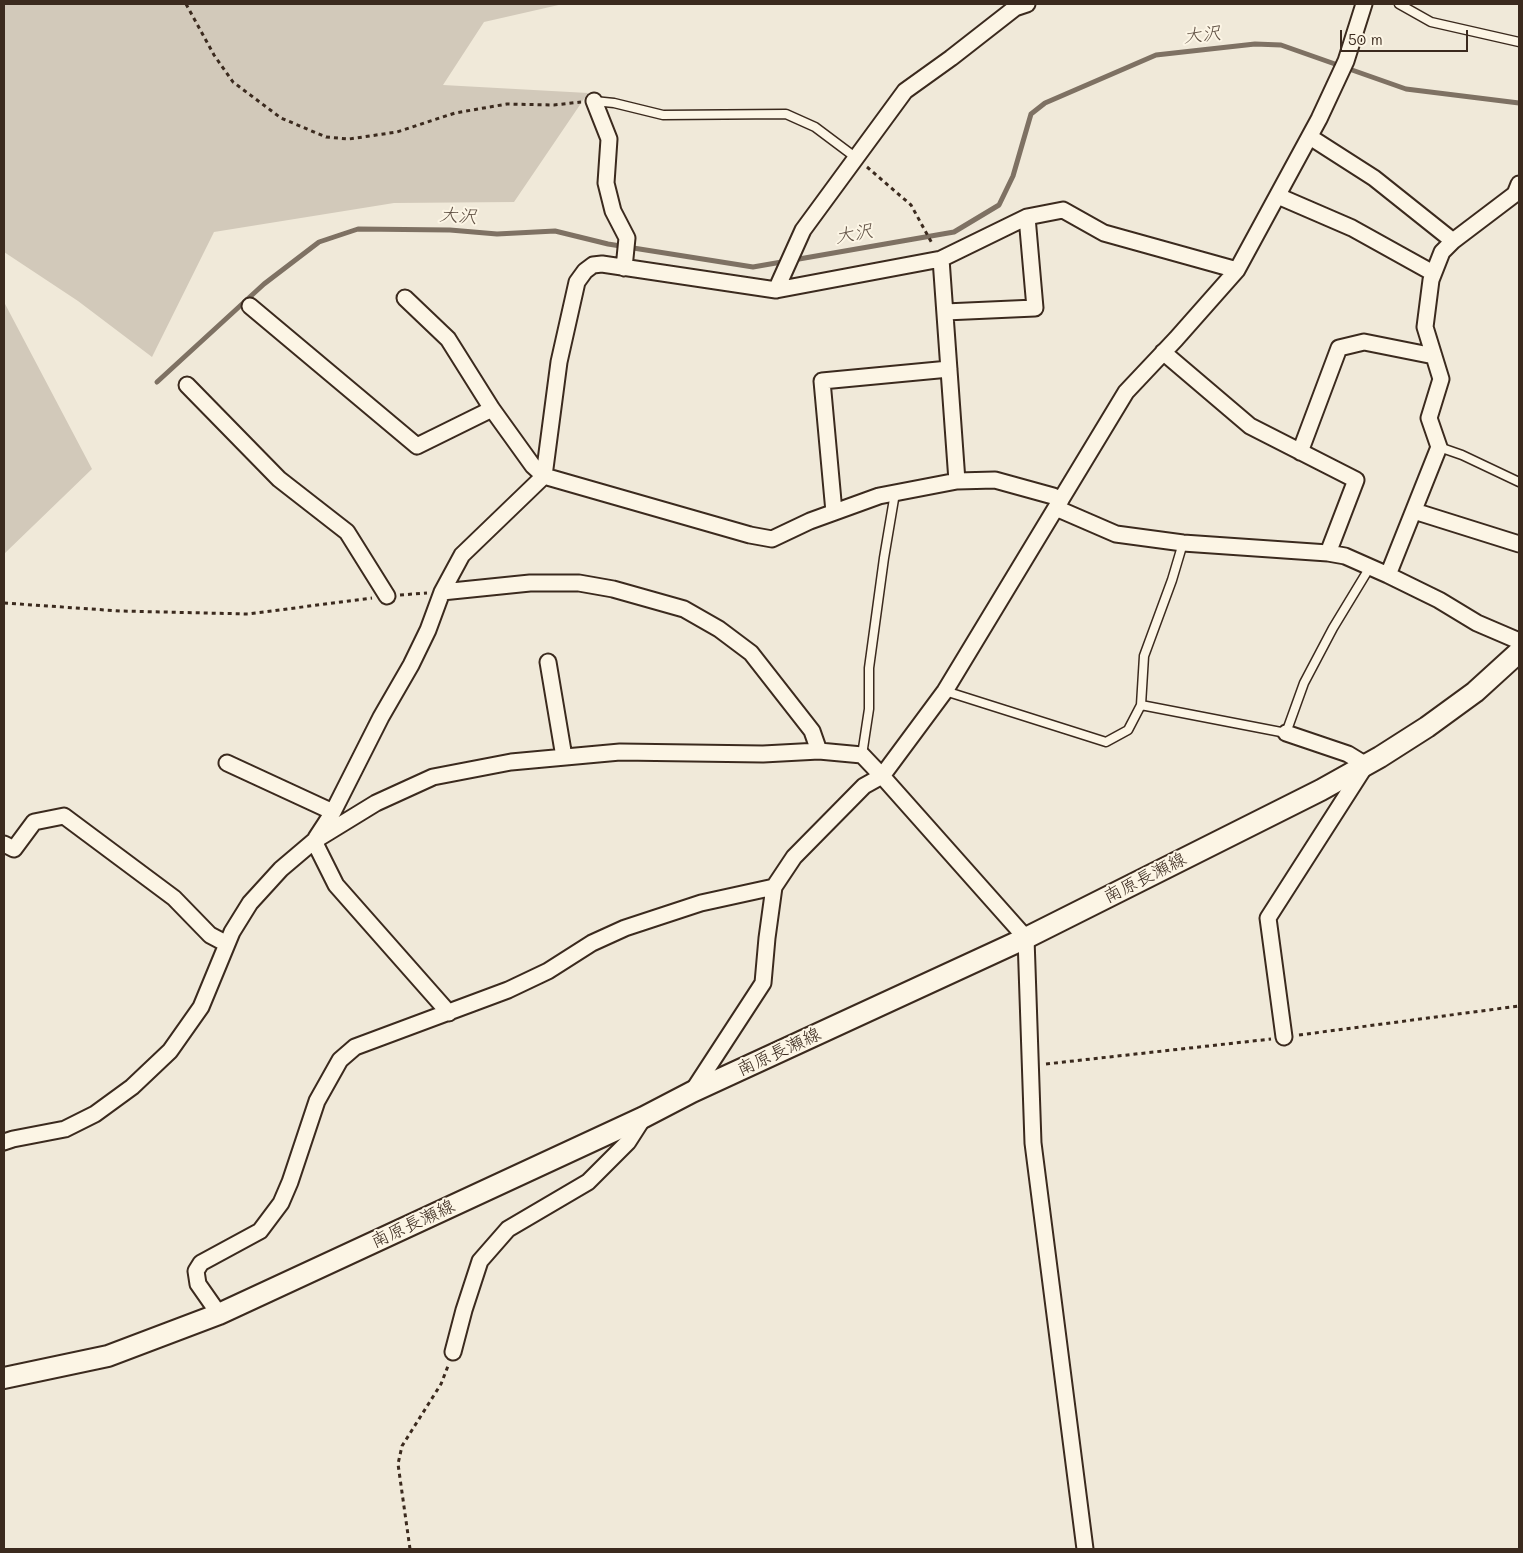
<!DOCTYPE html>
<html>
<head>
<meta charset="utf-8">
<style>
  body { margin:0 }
  #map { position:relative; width:1523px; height:1553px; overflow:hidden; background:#f0e9d9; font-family:Mali,sans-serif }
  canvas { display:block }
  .frame { position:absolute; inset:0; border:5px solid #3b2a1e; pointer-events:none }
  .scale { position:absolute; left:1340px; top:30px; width:128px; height:22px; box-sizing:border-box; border:2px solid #3b2a1e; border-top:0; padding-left:6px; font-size:15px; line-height:18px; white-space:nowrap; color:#3b2a1e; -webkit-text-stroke:4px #fcf5e5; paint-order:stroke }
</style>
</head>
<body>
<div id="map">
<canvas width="1523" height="1553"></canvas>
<div class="frame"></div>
<div class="scale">50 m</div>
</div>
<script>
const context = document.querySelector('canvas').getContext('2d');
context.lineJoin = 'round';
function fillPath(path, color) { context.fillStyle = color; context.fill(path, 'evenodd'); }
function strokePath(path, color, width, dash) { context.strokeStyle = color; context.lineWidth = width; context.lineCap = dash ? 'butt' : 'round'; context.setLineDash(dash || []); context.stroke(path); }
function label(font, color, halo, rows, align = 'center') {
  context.font = font + ' Mali,"Klee One",sans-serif'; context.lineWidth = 4; context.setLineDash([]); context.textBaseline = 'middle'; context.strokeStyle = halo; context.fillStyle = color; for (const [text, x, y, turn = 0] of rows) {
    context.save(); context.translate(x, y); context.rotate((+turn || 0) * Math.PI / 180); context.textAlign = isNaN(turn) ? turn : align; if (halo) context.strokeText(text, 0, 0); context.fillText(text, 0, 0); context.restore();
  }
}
fillPath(new Path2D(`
  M 4,4 L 563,4 L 484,22 L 443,85 L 588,93 L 514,202 L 394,203 L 214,232 L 152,357 L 78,301 L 4,252 Z
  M 4,302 L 92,469 L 4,554 Z`), '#d2c9ba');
strokePath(new Path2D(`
  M 157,382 L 264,284 L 319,242 L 358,229 L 450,230 L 497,234 L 555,231 L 608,244 L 753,267 L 954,232 L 999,205 L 1013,176 L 1031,114 L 1045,103 L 1156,55 L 1255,44 L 1281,45 L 1406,89 L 1519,103`), '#7e7163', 5);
const service = new Path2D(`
  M 1399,4 L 1431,22 L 1519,42
  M 594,101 L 614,103 L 663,115 L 786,114 L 815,127 L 855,157
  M 1439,447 L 1462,455 L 1519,482
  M 945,691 L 1106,742 L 1128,730 L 1141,705 L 1144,656 L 1172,580 L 1183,543
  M 1141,705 L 1286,733 L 1304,683 L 1333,628 L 1370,567
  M 862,755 L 869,709 L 869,668 L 884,558 L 895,493`);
const minor = new Path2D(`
  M 594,101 L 609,139 L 606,183 L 613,211 L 627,238 L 624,268
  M 1310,137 L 1374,178 L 1453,241
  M 1278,196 L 1352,228 L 1433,273
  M 941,259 L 957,481
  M 776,290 L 803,230 L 905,91 L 951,58 L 1015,8 L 1027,4
  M 405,298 L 448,339 L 492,409 L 533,466 L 544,476 L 750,535 L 772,539 L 810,521 L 879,496 L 957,481 L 995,480 L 1053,496 L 1061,500
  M 250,306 L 417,446 L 492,409
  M 945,312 L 1035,308 L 1027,217
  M 1163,352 L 1250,426 L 1356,480 L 1328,553
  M 187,385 L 279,479 L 347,532 L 387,596
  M 1300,452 L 1339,348 L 1364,342 L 1434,356
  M 1056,508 L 1116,534 L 1183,543 L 1328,553 L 1345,556 L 1388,575 L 1439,600 L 1477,623 L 1519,641
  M 1414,511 L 1519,544
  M 834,512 L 822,381 L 949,369
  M 1388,575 L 1439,447 L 1429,418 L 1441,379 L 1425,327 L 1431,280 L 1442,252 L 1453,241 L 1515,194 L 1519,184
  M 442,592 L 530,583 L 579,583 L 613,589 L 684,609 L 719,629 L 751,653 L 812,731 L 819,751
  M 548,662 L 564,757
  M 227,763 L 333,812
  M 316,838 L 333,812 L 381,717 L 411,665 L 428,630 L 442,592 L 462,555 L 544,476 L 559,362 L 577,282 L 585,271 L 593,265 L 602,264 L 776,290 L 941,259 L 1027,217 L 1063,210 L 1104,233 L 1237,270
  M 314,841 L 336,885 L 449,1013
  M 4,844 L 14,849 L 34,822 L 64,816 L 174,898 L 210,935 L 227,944
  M 1284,1037 L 1268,918 L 1366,765 L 1348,754 L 1286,733
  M 692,1092 L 763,983 L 767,938 L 774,887 L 794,857 L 864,786 L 882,776 L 945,691 L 1126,392 L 1176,339 L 1237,270 L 1319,119 L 1346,61 L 1364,4
  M 4,1142 L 13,1139 L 65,1129 L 95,1114 L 132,1087 L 170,1051 L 201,1007 L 232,932 L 250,903 L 281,869 L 314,841 L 376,803 L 433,777 L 511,762 L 620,752 L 763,754 L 819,751 L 862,755 L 882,776 L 1026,938 L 1033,1143 L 1085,1549
  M 219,1314 L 198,1284 L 196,1271 L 201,1263 L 260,1231 L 281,1203 L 290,1182 L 317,1101 L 340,1060 L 355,1047 L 508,990 L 548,971 L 592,943 L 625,928 L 701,903 L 774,887
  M 453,1352 L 464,1310 L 480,1261 L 508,1229 L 588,1182 L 628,1142 L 644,1117`);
const secondary = new Path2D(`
  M 4,1378 L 108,1356 L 219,1314 L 644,1117 L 692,1092 L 1026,938 L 1321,790 L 1380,757 L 1427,727 L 1475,692 L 1519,652`);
strokePath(service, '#3b2a1e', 11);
strokePath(minor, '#3b2a1e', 19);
strokePath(secondary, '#3b2a1e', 24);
strokePath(new Path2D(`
  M 186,4 L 214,55 L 233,82 L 281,118 L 326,137 L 349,139 L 397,132 L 455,113 L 507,104 L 554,105 L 581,102
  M 867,167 L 911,205 L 933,245
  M 400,595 L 427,593
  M 4,603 L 120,611 L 248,614 L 372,598
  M 1299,1035 L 1519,1006
  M 1046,1064 L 1271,1039
  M 410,1549 L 398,1464 L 402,1446 L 441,1384 L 448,1366`), '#3b2a1e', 3, [4, 4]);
strokePath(service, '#fcf5e5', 8);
strokePath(minor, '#fcf5e5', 15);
strokePath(secondary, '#fcf5e5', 20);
label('18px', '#3b2a1e', '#fcf5e5', [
  ["南原長瀬線",1145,878,-27],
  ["南原長瀬線",779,1052,-25],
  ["南原長瀬線",413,1224,-25]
]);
label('italic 19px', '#625346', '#fcf5e5', [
  ["大沢",1202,35,-6],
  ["大沢",458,216,4],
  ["大沢",854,234,-10]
]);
</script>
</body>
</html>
